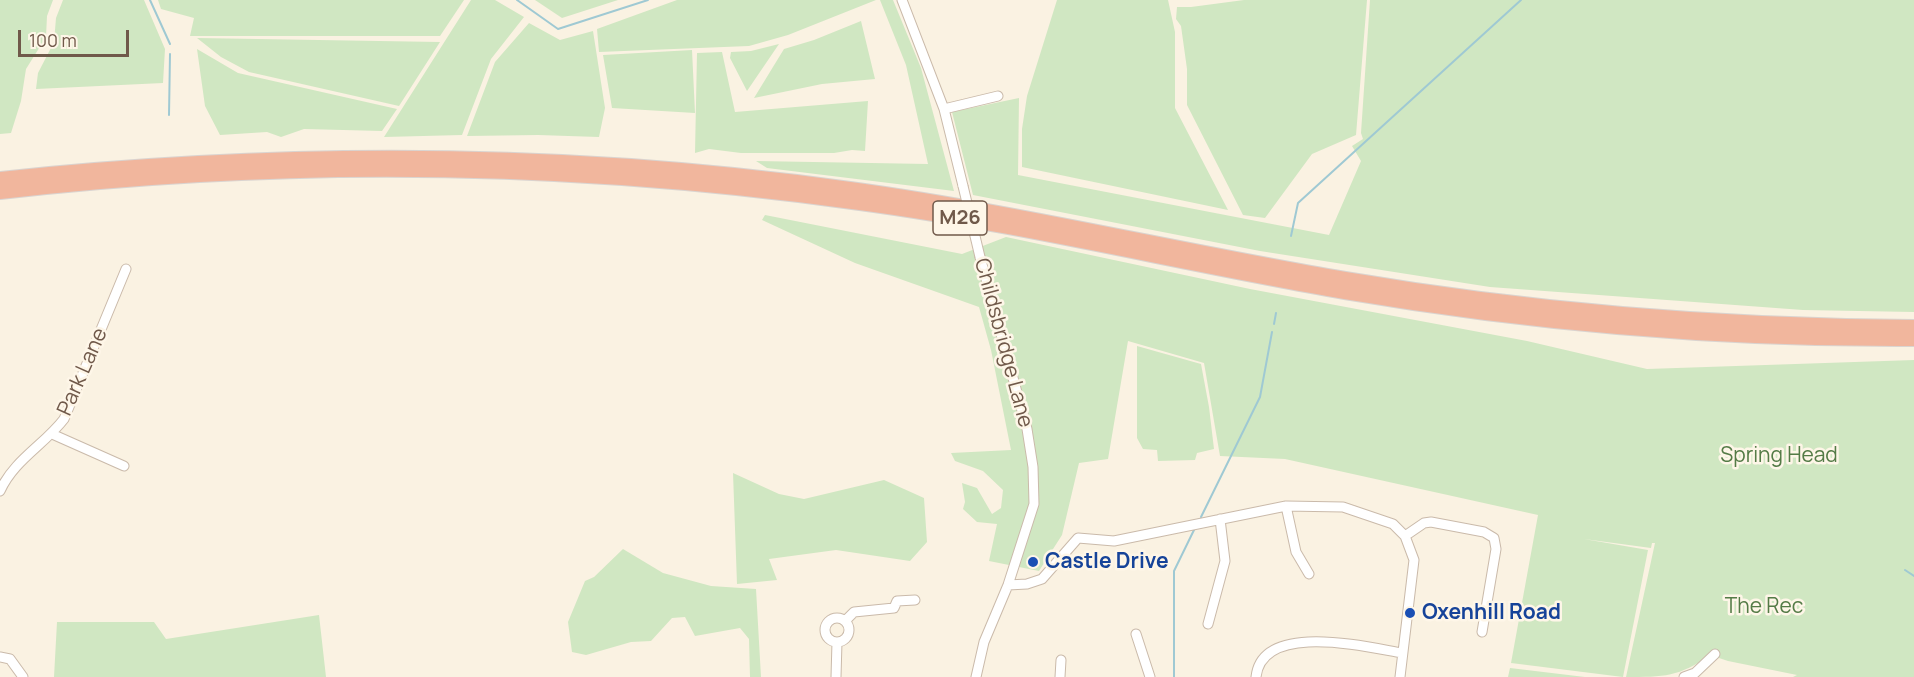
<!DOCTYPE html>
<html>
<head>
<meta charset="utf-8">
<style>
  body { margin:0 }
  #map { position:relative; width:1914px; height:677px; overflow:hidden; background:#faf2e2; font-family:Manrope,sans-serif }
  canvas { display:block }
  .scale { position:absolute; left:18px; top:30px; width:111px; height:27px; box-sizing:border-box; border:3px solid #70594a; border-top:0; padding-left:8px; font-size:18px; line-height:21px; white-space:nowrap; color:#70594a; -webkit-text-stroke:4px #fef6e8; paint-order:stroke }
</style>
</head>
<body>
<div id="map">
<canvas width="1914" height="677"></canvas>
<div class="scale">100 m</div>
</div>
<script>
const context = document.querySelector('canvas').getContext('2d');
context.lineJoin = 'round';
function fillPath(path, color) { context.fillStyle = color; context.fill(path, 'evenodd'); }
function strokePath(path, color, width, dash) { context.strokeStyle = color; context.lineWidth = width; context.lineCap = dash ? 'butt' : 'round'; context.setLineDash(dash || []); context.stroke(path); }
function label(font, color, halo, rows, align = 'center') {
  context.font = font + ' Manrope,sans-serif'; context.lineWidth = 5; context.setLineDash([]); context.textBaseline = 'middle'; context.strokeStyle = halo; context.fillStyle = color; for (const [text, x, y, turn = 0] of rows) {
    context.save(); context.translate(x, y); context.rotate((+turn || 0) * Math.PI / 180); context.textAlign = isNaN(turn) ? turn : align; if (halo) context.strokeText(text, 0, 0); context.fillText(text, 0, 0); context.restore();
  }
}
fillPath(new Path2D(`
  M 0,0 L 53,0 L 47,16 L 46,37 L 26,69 L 21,101 L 11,133 L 0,134 Z
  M 63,0 L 144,0 L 165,49 L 163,83 L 36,89 L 38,73 L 54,42 L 56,18 Z
  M 158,0 L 464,0 L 440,36 L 190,36 L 194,18 L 161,9 Z
  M 471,0 L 495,0 L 524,17 L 491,59 L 462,135 L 384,137 Z
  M 535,0 L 618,0 L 562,18 Z
  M 677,0 L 876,0 L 788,35 L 749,46 L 599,52 L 597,29 Z
  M 880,0 L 893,0 L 921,68 L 954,191 L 767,168 L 756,161 L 928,164 L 906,65 Z
  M 1057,0 L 1168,0 L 1175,32 L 1175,108 L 1228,210 L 1022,167 L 1022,129 L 1027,96 Z
  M 1244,0 L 1367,0 L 1356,135 L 1312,154 L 1265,218 L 1243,215 L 1187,105 L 1187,69 L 1181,26 L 1176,19 L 1177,7 L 1191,7 Z
  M 1370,0 L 1914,0 L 1914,312 L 1803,310 L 1490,287 L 1260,251 L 973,195 L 952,112 L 1019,98 L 1018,175 L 1329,235 L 1361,161 L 1352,146 L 1363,139 L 1361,133 Z
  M 861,21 L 875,79 L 822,84 L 754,98 L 784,49 L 814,40 Z
  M 529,23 L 560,40 L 593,31 L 605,108 L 599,137 L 538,135 L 467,136 L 495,62 Z
  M 197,38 L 440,42 L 399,106 L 249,72 L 221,57 Z
  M 779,44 L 747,91 L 730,58 L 731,52 L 751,51 Z
  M 197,49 L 238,73 L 397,109 L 382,131 L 304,129 L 281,137 L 267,132 L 220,135 L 205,106 Z
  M 692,50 L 695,113 L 612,108 L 603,55 Z
  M 722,52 L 735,112 L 868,101 L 865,151 L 852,150 L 834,153 L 741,153 L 709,149 L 695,153 L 697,53 Z
  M 765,215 L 962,254 L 1006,237 L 1250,289 L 1527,341 L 1647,369 L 1914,360 L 1914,677 L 1793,677 L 1797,675 L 1728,661 L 1710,655 C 1679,677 1664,677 1626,677 L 1655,543 L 1652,543 L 1651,548 L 1584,539 L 1648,550 L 1623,677 L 1511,663 L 1538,515 L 1285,459 L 1220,456 L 1204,363 L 1128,341 L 1108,459 L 1079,463 L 1062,535 L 1039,571 L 989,561 L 997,524 L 977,522 L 963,509 L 965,502 L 962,483 L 977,488 L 992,514 L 1001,508 L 1003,490 L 983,471 L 955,461 L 951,453 L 1011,450 L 991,350 L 979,307 L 855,263 L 762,220 Z
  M 1137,346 L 1201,364 L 1209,407 L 1214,449 L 1197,453 L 1195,460 L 1158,461 L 1157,450 L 1143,449 L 1137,438 Z
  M 733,473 L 779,494 L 804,499 L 884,480 L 924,498 L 927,542 L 910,561 L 836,550 L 769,559 L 777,580 L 737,584 Z
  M 623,549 L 663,573 L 711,586 L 756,589 L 761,677 L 750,677 L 749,639 L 740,628 L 695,636 L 685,617 L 672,618 L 651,641 L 631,642 L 586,655 L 572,652 L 568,622 L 585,581 L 594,577 Z
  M 319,615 L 326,677 L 54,677 L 57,622 L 154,622 L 166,639 Z
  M 1510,668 L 1585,677 L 1508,677 Z`), '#d0e7c2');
strokePath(new Path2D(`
  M 150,0 L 170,44
  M 517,0 L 558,29 L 648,0
  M 169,115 L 170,54
  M 1291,236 L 1298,203 L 1521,0
  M 1274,324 L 1276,313
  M 1201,517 L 1260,397 L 1272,332
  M 1905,570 L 1914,576
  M 1174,677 L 1174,571 L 1194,530`), '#9fc9d3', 2);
const minor = new Path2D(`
  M 902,0 L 944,109 L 963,186
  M 944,109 L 998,96
  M 52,434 L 124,466
  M 0,491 C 14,460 44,445 64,419 L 126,269
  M 1286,506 L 1296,552 L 1309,574
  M 1405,536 L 1424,523 L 1431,522 L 1484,532 L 1494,538 L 1496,549 L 1482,632
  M 1008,585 L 1027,584 L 1042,579 L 1078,538 L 1114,541 L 1286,506 L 1343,507 L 1393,524 L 1405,536 L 1414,560 L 1400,677
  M825 630a12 12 0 1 1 24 0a12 12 0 1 1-24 0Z
  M 845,621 L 854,612 L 894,608 L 897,601 L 915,600
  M 1208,624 L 1225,561 L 1220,519
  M 1136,634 L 1150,677
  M 0,657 L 10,659 L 23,677
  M 836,677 L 837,642
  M 976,677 L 984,642 L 1008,585 L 1034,504 L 1033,467 L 1027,429 L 980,257
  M 1060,677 L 1061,660
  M 1256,677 C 1262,621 1366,647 1402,653
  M 1684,677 L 1695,673 L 1715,654`);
const highway = new Path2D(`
  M 0,179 C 282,149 569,150 850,189 C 1017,212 1180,251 1345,279 C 1533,311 1723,326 1914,327
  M 0,192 C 285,159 575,163 860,203 C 1023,225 1183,264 1345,292 C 1533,324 1724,340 1914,339`);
strokePath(minor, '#cabaaa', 11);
strokePath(highway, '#dad4d0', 16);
strokePath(minor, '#fff', 9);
strokePath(highway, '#f1b69d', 14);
const minorBridge = new Path2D(`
  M 963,186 L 980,257`);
strokePath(minorBridge, '#cabaaa', 11, []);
strokePath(minorBridge, '#fff', 9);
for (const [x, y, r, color] of [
  [1033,562,6,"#1a4fb4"],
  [1410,613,6,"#1a4fb4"]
]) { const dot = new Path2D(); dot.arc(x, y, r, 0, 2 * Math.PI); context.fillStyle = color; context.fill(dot); strokePath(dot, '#fef6e8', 2); }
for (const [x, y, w] of [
  [960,218,54]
]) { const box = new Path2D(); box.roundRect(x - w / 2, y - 17, w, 34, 4.5); context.fillStyle = '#fef6e8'; context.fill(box); strokePath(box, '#70594a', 1.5); }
label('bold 20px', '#70594a', null, [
  ["M26",960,218]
]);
label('21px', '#70594a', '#fef6e8', [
  ["Childsbridge Lane",1003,343,75],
  ["Park Lane",83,372,-66]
]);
label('21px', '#547b46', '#fef6e8', [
  ["Spring Head",1779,456],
  ["The Rec",1764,607]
]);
label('bold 21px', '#164399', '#fef6e8', [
  ["Castle Drive",1045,562],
  ["Oxenhill Road",1422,613]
], 'left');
</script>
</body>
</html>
